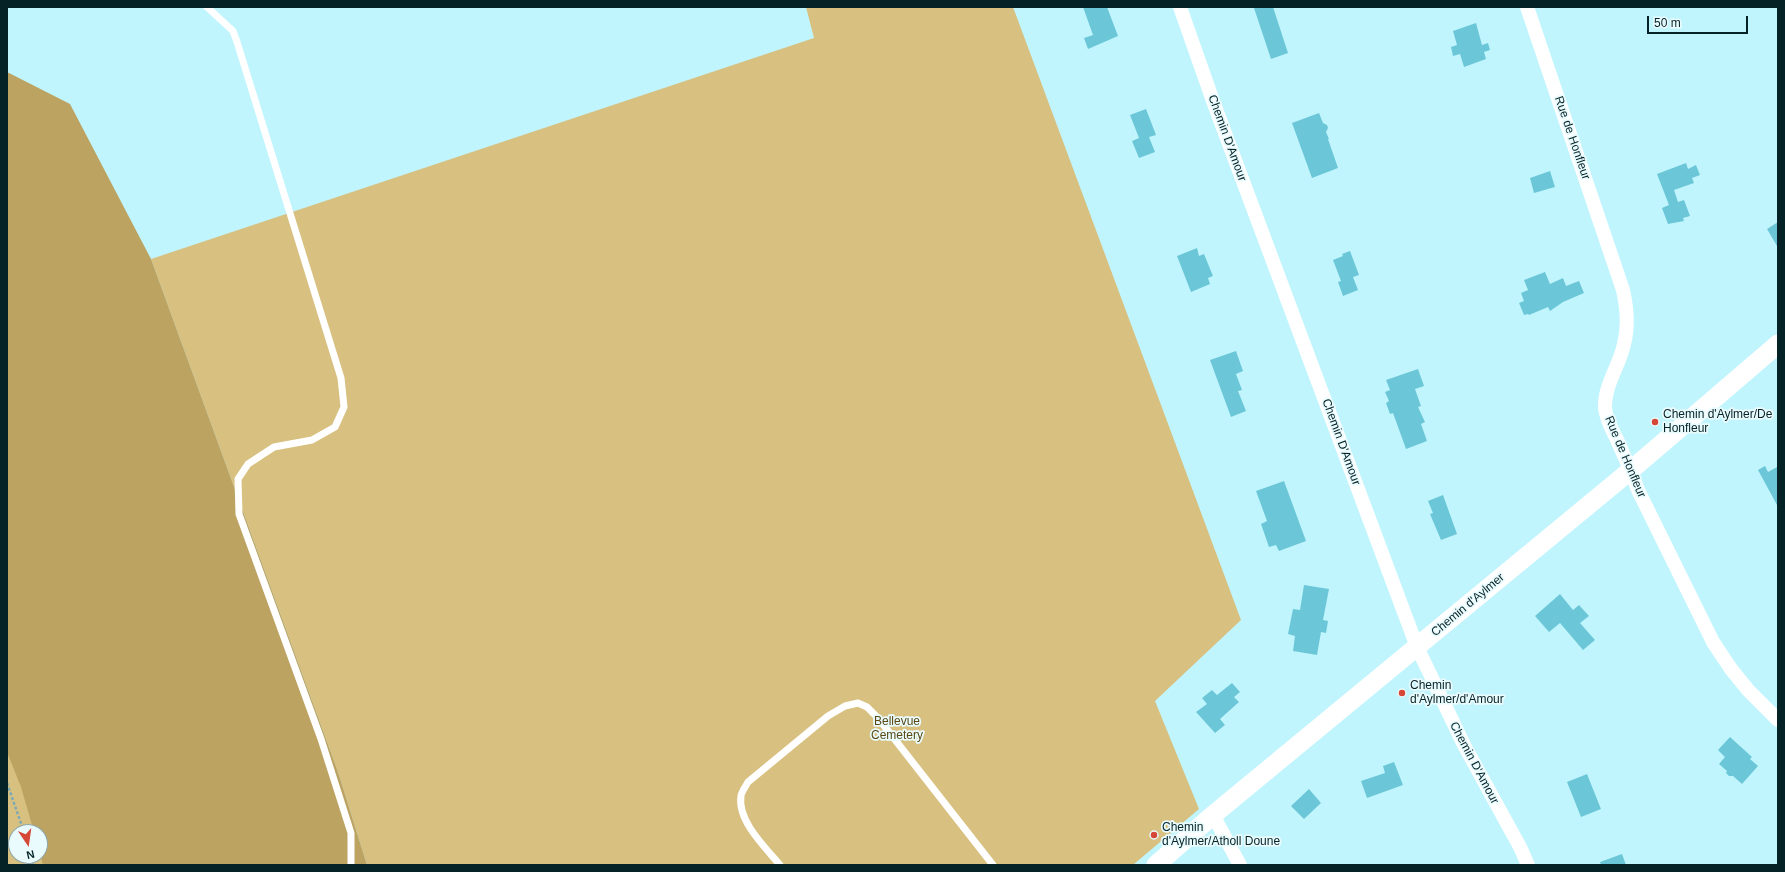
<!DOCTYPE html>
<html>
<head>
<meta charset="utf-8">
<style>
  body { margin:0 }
  #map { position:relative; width:1785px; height:872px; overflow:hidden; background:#c1f5fe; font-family:Arial,sans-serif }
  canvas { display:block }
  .frame { position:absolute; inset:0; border:8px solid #052327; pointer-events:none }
  .north { position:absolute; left:8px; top:824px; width:40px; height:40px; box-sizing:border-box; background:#eafbfe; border:1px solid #8ea5a8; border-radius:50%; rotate:167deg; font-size:11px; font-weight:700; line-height:16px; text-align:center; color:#052327 }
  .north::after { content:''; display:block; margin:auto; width:14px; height:18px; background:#d54838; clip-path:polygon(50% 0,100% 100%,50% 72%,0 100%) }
  .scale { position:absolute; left:1647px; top:16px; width:101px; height:18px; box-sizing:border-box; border:2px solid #052327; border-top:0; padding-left:5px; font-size:12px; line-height:14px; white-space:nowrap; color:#052327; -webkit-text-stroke:3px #eafbfe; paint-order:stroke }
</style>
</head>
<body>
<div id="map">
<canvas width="1785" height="872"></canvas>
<div class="frame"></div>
<div class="north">N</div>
<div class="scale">50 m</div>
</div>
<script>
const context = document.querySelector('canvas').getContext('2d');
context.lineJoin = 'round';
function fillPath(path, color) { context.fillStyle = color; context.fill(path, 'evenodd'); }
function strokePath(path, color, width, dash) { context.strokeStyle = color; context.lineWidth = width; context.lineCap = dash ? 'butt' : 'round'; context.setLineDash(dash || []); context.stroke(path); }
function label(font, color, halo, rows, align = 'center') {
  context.font = font + ' Arial,sans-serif'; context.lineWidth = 3.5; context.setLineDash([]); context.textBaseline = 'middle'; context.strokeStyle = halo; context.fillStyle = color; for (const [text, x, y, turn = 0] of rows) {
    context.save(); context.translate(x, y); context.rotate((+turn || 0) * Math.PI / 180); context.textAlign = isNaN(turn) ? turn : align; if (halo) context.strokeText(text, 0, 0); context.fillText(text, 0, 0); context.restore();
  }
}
fillPath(new Path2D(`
  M 806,7 L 1013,7 L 1241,620 L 1155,701 L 1199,809 L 1133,865 L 367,865 L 338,772 L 151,259 L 814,38 Z
  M 7,693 L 67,865 L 7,865 ZM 16,832 L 40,832 L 40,856 L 16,856 Z`), '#d8c080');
fillPath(new Path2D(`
  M 7,72 L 70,104 L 151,259 L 338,772 L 367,865 L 43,865 L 40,854 L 40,832 L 34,832 L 21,787 L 7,752 Z`), '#bca361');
fillPath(new Path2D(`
  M 1083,7 L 1107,7 L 1118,36 L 1088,49 L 1084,38 L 1093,35 Z
  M 1256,7 L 1273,7 L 1288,53 L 1271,59 L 1254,8 Z
  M 1476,23 L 1482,45 L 1488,43 L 1490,50 L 1484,52 L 1486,59 L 1464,67 L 1460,54 L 1453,56 L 1451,47 L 1457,45 L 1453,31 Z
  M 1146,109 L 1156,135 L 1149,137 L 1155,152 L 1139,158 L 1132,141 L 1139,138 L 1130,115 Z
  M 1319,113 L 1323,123 L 1327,125 L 1328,128 L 1326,132 L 1329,139 L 1328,139 L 1338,168 L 1312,178 L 1292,123 Z
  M 1686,163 L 1688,169 L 1696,165 L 1700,175 L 1692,178 L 1694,183 L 1674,190 L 1678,202 L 1684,200 L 1690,216 L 1683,218 L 1684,221 L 1668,224 L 1662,208 L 1669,205 L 1657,174 Z
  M 1550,171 L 1555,187 L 1534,193 L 1530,178 Z
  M 1778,222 L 1778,245 L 1777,246 L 1767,229 Z
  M 1197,248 L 1199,256 L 1204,254 L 1213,276 L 1208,278 L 1210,284 L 1191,292 L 1177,256 Z
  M 1350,251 L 1359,275 L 1353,277 L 1358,290 L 1343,296 L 1338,282 L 1341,281 L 1333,260 L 1343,256 L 1342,254 Z
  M 1545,272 L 1550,284 L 1563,278 L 1566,286 L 1579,281 L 1584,293 L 1563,302 L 1550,311 L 1548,307 L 1529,315 L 1528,314 L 1524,315 L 1519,303 L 1524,301 L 1521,293 L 1528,290 L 1524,280 Z
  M 1236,351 L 1243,371 L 1236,374 L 1242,390 L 1238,391 L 1246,411 L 1231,417 L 1210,360 Z
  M 1418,369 L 1424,386 L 1415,389 L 1421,406 L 1418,407 L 1425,422 L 1421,424 L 1427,441 L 1406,449 L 1393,413 L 1390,414 L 1386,403 L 1389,401 L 1385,392 L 1390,390 L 1386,380 Z
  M 1765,466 L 1768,472 L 1777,467 L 1778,469 L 1777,505 L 1758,470 Z
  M 1284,481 L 1306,541 L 1279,551 L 1276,545 L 1269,547 L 1261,524 L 1267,521 L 1256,491 Z
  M 1443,495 L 1457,534 L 1441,540 L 1430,514 L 1433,513 L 1428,501 Z
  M 1304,585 L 1329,589 L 1323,620 L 1328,621 L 1326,633 L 1321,632 L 1317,655 L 1293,651 L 1295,636 L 1288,634 L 1293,609 L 1300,610 Z
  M 1560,594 L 1573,610 L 1579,605 L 1589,616 L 1580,623 L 1595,640 L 1583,650 L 1560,623 L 1549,632 L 1535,616 Z
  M 1232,683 L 1240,692 L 1234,697 L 1239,702 L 1220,719 L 1225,725 L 1215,733 L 1196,712 L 1207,704 L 1202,698 L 1212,690 L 1217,695 Z
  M 1730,737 L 1752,757 L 1750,759 L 1758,766 L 1742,784 L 1733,776 L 1729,776 L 1726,773 L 1727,771 L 1719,764 L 1725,757 L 1718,750 Z
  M 1394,762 L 1403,785 L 1367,798 L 1361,781 L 1385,773 L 1383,766 Z
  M 1587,774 L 1601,809 L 1581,817 L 1567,782 Z
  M 1309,789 L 1321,803 L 1304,819 L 1291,806 Z
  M 1622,854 L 1626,865 L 1601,865 L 1600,862 Z`), '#6bc7d7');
strokePath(new Path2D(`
  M 7,783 L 24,832
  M 31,856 L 33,865`), '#7eaab1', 2.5, [3, 2]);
strokePath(new Path2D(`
  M 207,7 L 233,31 L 237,42 L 341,378 L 344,407 L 335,427 L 312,440 L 274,447 L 248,464 L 238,479 L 239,514 L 321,739 L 351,833 L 351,865
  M 780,865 C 766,848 737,821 741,796 C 741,792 746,786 748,782 L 828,716 L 845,706 L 858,703 L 867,707 L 878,718 L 993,865`), '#fff', 7);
strokePath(new Path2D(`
  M 1180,7 L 1213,101 L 1417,647 L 1464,745 L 1520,847 L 1528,865
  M 1527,7 L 1623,290 C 1627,308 1629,325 1624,344 C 1620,365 1604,385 1605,408 C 1606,420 1613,431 1618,442 C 1625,458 1632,473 1638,490 L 1713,642 L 1731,669 L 1748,690 L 1778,720
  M 1213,815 L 1240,865`), '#fff', 14);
strokePath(new Path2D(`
  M 1156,865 L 1213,815 L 1631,470 L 1778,344`), '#fff', 19);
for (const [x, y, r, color] of [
  [1655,422,4,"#d54838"],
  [1402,693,4,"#d54838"],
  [1154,835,4,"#d54838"]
]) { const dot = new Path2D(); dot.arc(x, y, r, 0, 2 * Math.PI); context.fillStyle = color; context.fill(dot); strokePath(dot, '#eafbfe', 1.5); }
label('12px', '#052327', '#eafbfe', [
  ["Chemin D'Amour",1227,138,70],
  ["Rue de Honfleur",1572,138,71],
  ["Chemin D'Amour",1341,442,70],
  ["Rue de Honfleur",1625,457,67],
  ["Chemin d'Aylmer",1468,605,-40],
  ["Chemin D'Amour",1474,763,62]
]);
label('12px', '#052327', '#eafbfe', [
  ["Chemin d'Aylmer/De",1663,415],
  ["Honfleur",1663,429],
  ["Chemin",1410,686],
  ["d'Aylmer/d'Amour",1410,700],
  ["Chemin",1162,828],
  ["d'Aylmer/Atholl Doune",1162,842]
], 'left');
label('12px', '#5a4814', '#eafbfe', [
  ["Bellevue",897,722],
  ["Cemetery",897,736]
]);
</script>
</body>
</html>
